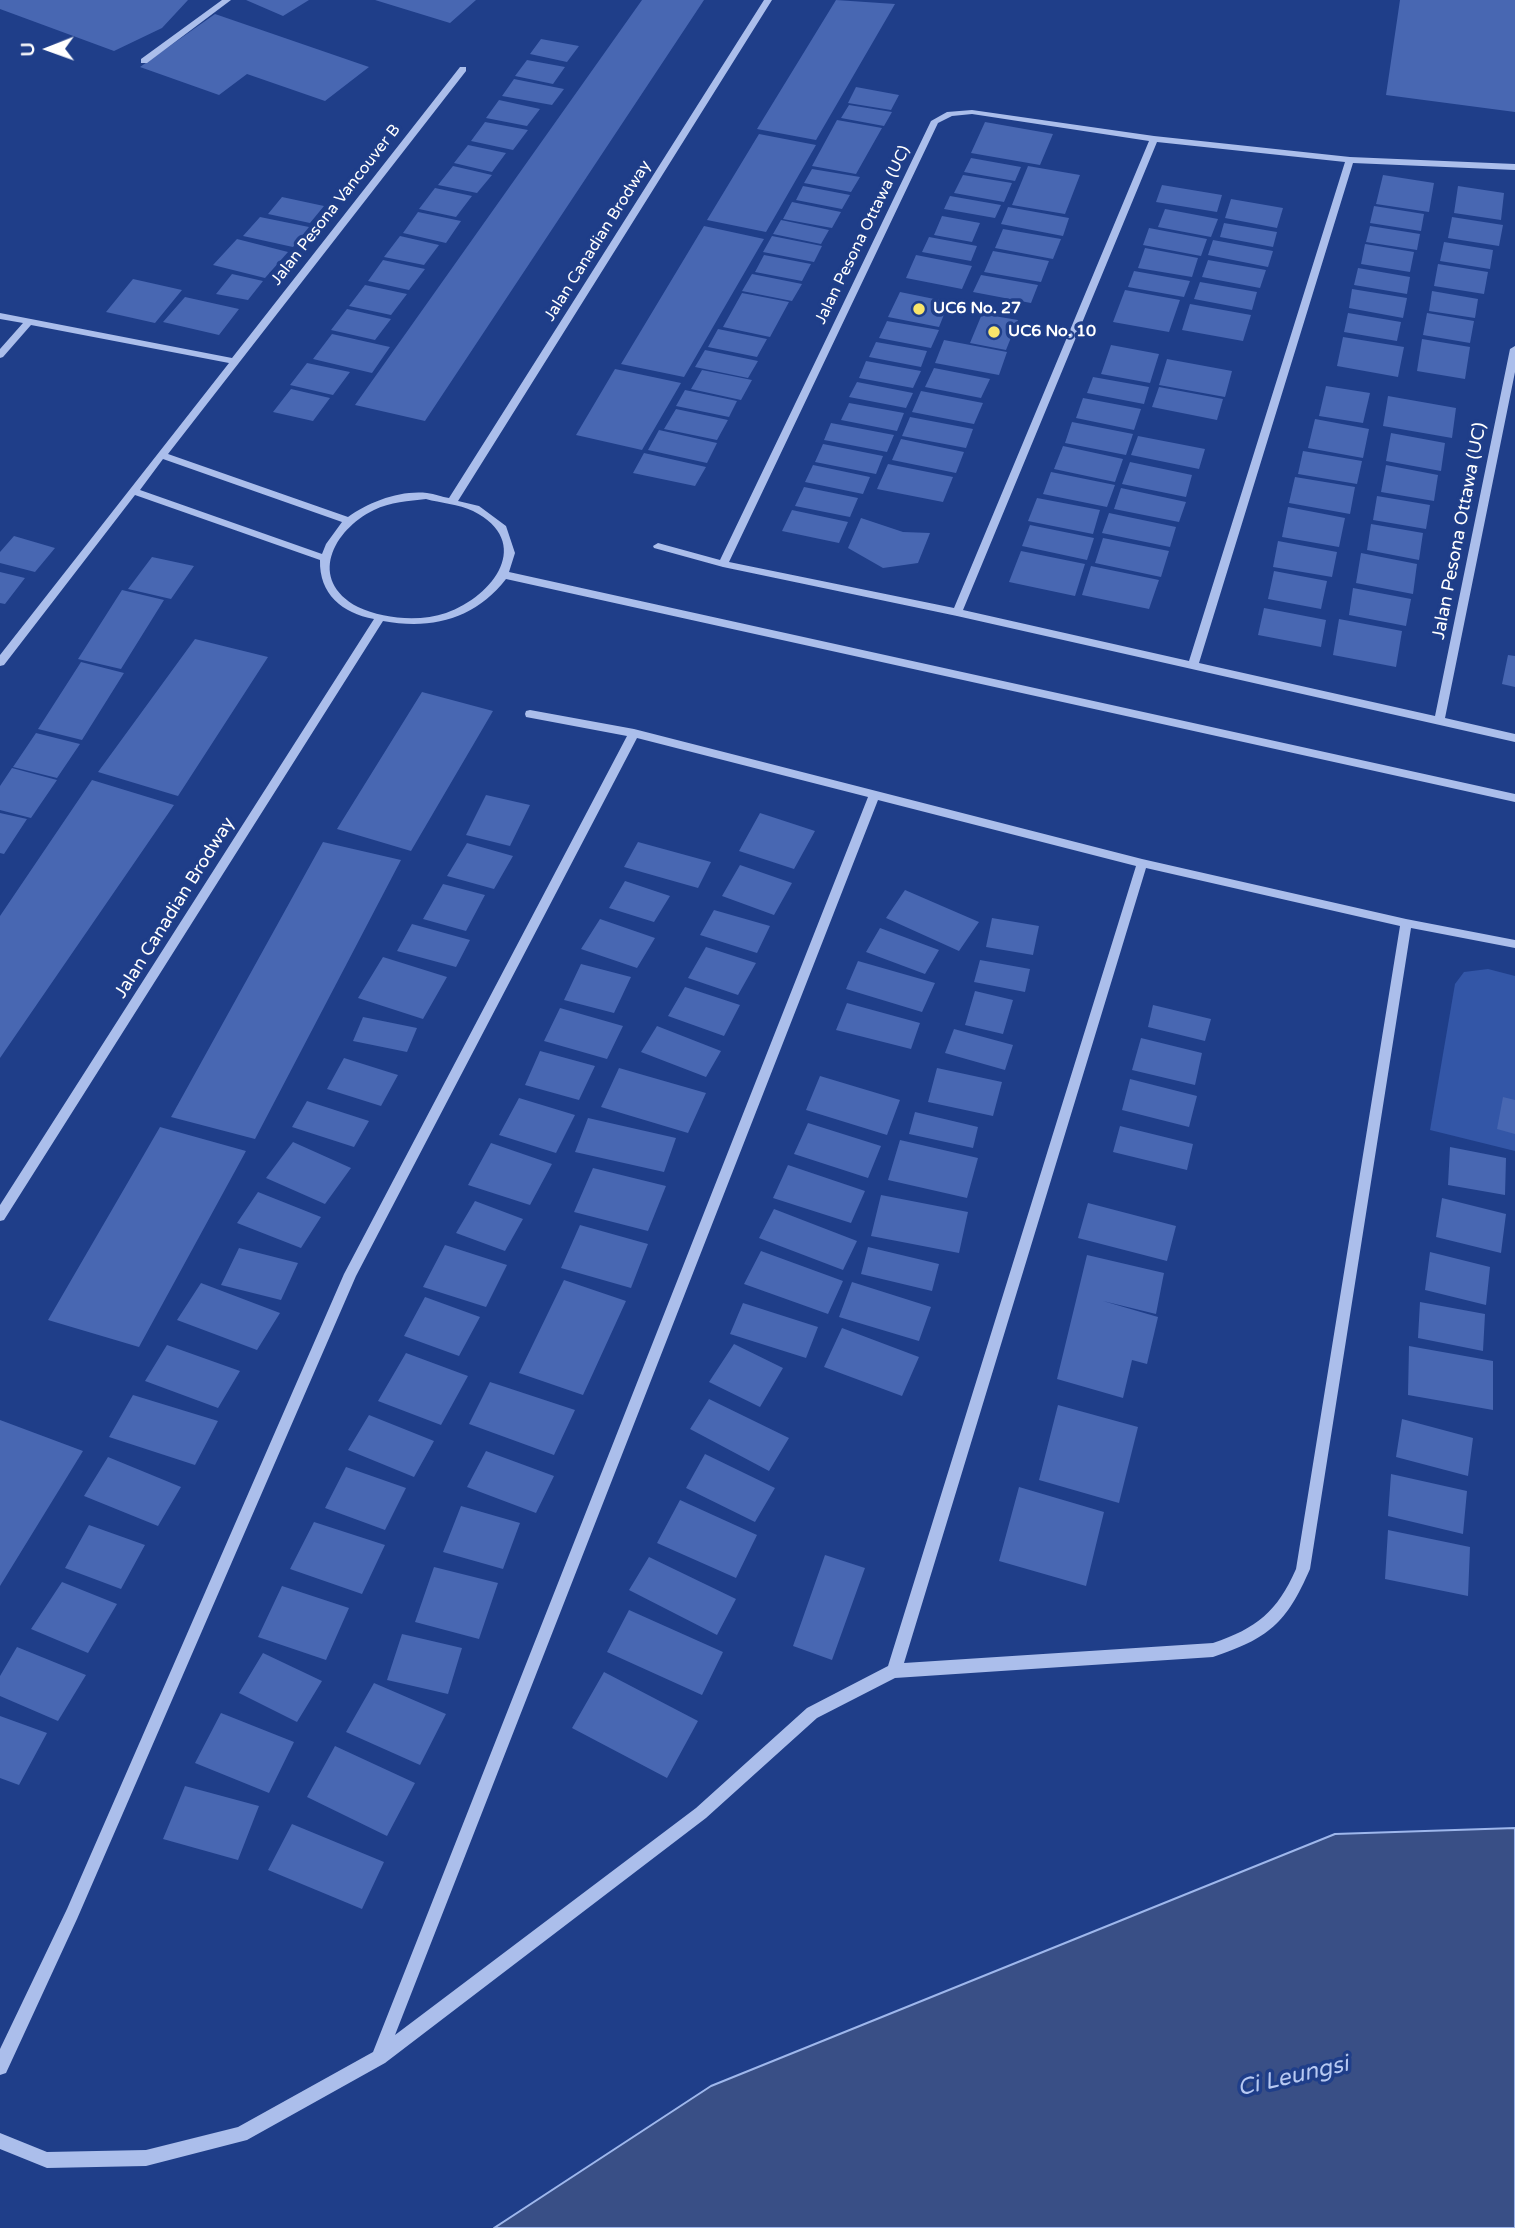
<!DOCTYPE html>
<html>
<head>
<meta charset="utf-8">
<style>
  body { margin:0 }
  #map { position:relative; width:1515px; height:2228px; overflow:hidden; background:#1f3e89; font-family:"Varela Round",sans-serif }
  canvas { display:block }
  .north { position:absolute; left:14px; top:14px; width:70px; height:70px; -webkit-text-stroke:5px #1f3e89; paint-order:stroke; rotate:269deg; font-size:19px; font-weight:700; line-height:28px; text-align:center; color:#fff }
  .north::after { content:''; display:block; margin:auto; width:24px; height:32px; background:#fff; clip-path:polygon(50% 0,100% 100%,50% 72%,0 100%) }
</style>
</head>
<body>
<div id="map">
<canvas width="1515" height="2228"></canvas>
<div class="north">U</div>
</div>
<script>
const context = document.querySelector('canvas').getContext('2d');
context.lineJoin = 'round';
function fillPath(path, color) { context.fillStyle = color; context.fill(path, 'evenodd'); }
function strokePath(path, color, width, dash) { context.strokeStyle = color; context.lineWidth = width; context.lineCap = dash ? 'butt' : 'round'; context.setLineDash(dash || []); context.stroke(path); }
function label(font, color, halo, rows, align = 'center') {
  context.font = font + ' "Varela Round",sans-serif'; context.lineWidth = 7; context.setLineDash([]); context.textBaseline = 'middle'; context.strokeStyle = halo; context.fillStyle = color; for (const [text, x, y, turn = 0] of rows) {
    context.save(); context.translate(x, y); context.rotate((+turn || 0) * Math.PI / 180); context.textAlign = isNaN(turn) ? turn : align; if (halo) context.strokeText(text, 0, 0); context.fillText(text, 0, 0); context.restore();
  }
}
fillPath(new Path2D(`
  M 1488,969 L 1515,976 L 1515,1151 L 1430,1130 L 1455,984 L 1464,972 Z`), '#3356a7');
const water = new Path2D(`
  M 1515,1828 L 1515,2228 L 494,2228 L 711,2086 L 1335,1834 Z`);
fillPath(water, '#394f86');
strokePath(water, '#9eb7ec', 2);
fillPath(new Path2D(`
  M 0,0 L 188,0 L 162,28 L 114,51 L 0,9 Z
  M 246,0 L 309,0 L 283,16 Z
  M 375,0 L 476,0 L 450,23 Z
  M 642,0 L 704,0 L 425,421 L 355,405 Z
  M 836,0 L 895,4 L 816,140 L 757,129 Z
  M 1400,0 L 1515,0 L 1515,112 L 1386,95 Z
  M 215,14 L 369,67 L 325,101 L 247,74 L 219,95 L 140,67 Z
  M 541,39 L 579,46 L 567,62 L 530,54 Z
  M 527,60 L 565,67 L 553,84 L 515,76 Z
  M 514,79 L 564,89 L 552,105 L 502,96 Z
  M 856,87 L 899,95 L 891,110 L 848,103 Z
  M 499,100 L 540,109 L 527,126 L 486,118 Z
  M 849,105 L 892,112 L 884,126 L 841,118 Z
  M 837,120 L 882,128 L 856,174 L 812,166 Z
  M 485,122 L 528,130 L 513,150 L 471,141 Z
  M 985,122 L 1053,134 L 1040,165 L 971,153 Z
  M 759,134 L 816,145 L 766,232 L 707,220 Z
  M 468,145 L 506,153 L 492,172 L 454,163 Z
  M 971,158 L 1021,167 L 1015,181 L 964,172 Z
  M 453,166 L 492,175 L 477,193 L 438,185 Z
  M 1028,166 L 1080,175 L 1065,214 L 1012,205 Z
  M 812,169 L 860,177 L 851,192 L 804,183 Z
  M 963,175 L 1012,183 L 1004,202 L 954,193 Z
  M 1383,175 L 1434,183 L 1429,212 L 1376,204 Z
  M 1162,185 L 1222,195 L 1217,212 L 1156,202 Z
  M 803,186 L 850,195 L 842,209 L 796,200 Z
  M 1458,186 L 1504,193 L 1501,220 L 1454,213 Z
  M 435,188 L 472,196 L 456,217 L 419,209 Z
  M 950,196 L 1001,205 L 995,218 L 944,209 Z
  M 282,197 L 324,206 L 310,223 L 268,214 Z
  M 1231,199 L 1283,208 L 1277,228 L 1225,218 Z
  M 792,202 L 841,212 L 832,228 L 783,219 Z
  M 1374,206 L 1424,214 L 1421,231 L 1370,223 Z
  M 1008,207 L 1069,218 L 1063,236 L 1001,224 Z
  M 1165,209 L 1218,219 L 1211,237 L 1158,227 Z
  M 418,212 L 461,221 L 446,243 L 403,233 Z
  M 942,216 L 980,223 L 972,242 L 934,235 Z
  M 260,217 L 309,227 L 293,247 L 243,236 Z
  M 1452,217 L 1503,225 L 1499,246 L 1448,238 Z
  M 781,220 L 829,230 L 821,244 L 773,234 Z
  M 1224,223 L 1277,232 L 1273,247 L 1220,237 Z
  M 704,226 L 764,239 L 684,377 L 621,364 Z
  M 1370,226 L 1420,234 L 1417,250 L 1366,242 Z
  M 1149,228 L 1207,239 L 1201,256 L 1143,245 Z
  M 1003,229 L 1061,239 L 1053,259 L 995,248 Z
  M 400,236 L 439,245 L 424,265 L 384,257 Z
  M 772,236 L 822,246 L 814,262 L 763,252 Z
  M 929,237 L 977,246 L 971,261 L 922,252 Z
  M 237,239 L 288,252 L 265,278 L 213,265 Z
  M 1213,240 L 1273,251 L 1268,267 L 1208,255 Z
  M 1444,242 L 1493,250 L 1490,269 L 1440,261 Z
  M 1365,244 L 1414,252 L 1410,272 L 1361,264 Z
  M 1145,248 L 1198,258 L 1192,277 L 1138,268 Z
  M 993,251 L 1049,261 L 1041,282 L 984,272 Z
  M 764,255 L 811,264 L 802,281 L 755,272 Z
  M 916,255 L 972,266 L 962,289 L 906,278 Z
  M 383,260 L 425,269 L 409,290 L 368,281 Z
  M 1208,260 L 1266,270 L 1260,288 L 1202,277 Z
  M 1438,264 L 1488,272 L 1484,294 L 1434,286 Z
  M 1358,268 L 1410,277 L 1407,294 L 1354,285 Z
  M 1134,271 L 1190,281 L 1184,297 L 1128,287 Z
  M 232,274 L 263,281 L 248,300 L 216,294 Z
  M 752,274 L 802,284 L 792,301 L 742,291 Z
  M 981,275 L 1038,285 L 1031,303 L 973,292 Z
  M 133,279 L 182,290 L 155,323 L 106,312 Z
  M 1200,282 L 1257,292 L 1252,310 L 1194,299 Z
  M 365,285 L 407,294 L 391,315 L 349,306 Z
  M 1352,289 L 1407,298 L 1403,318 L 1349,308 Z
  M 1125,290 L 1180,300 L 1169,332 L 1113,322 Z
  M 1432,291 L 1478,299 L 1475,318 L 1429,311 Z
  M 900,292 L 949,302 L 939,327 L 888,317 Z
  M 742,293 L 789,302 L 770,337 L 723,327 Z
  M 185,297 L 239,309 L 219,335 L 163,322 Z
  M 1190,304 L 1251,315 L 1243,341 L 1182,330 Z
  M 347,309 L 391,319 L 375,340 L 331,330 Z
  M 1348,313 L 1401,322 L 1397,341 L 1344,332 Z
  M 1427,313 L 1474,321 L 1470,343 L 1423,335 Z
  M 982,314 L 1018,320 L 1006,350 L 970,343 Z
  M 887,321 L 939,330 L 931,348 L 879,338 Z
  M 718,329 L 767,339 L 757,357 L 708,347 Z
  M 332,334 L 390,347 L 372,373 L 313,359 Z
  M 1343,337 L 1404,347 L 1398,377 L 1337,366 Z
  M 1422,339 L 1470,347 L 1465,379 L 1417,371 Z
  M 944,340 L 1007,352 L 999,375 L 935,363 Z
  M 876,342 L 927,351 L 921,367 L 869,357 Z
  M 1111,345 L 1159,354 L 1150,383 L 1101,374 Z
  M 705,350 L 758,361 L 748,378 L 695,367 Z
  M 1167,359 L 1232,371 L 1225,397 L 1159,385 Z
  M 866,361 L 921,371 L 913,388 L 859,378 Z
  M 307,363 L 350,372 L 333,395 L 290,385 Z
  M 934,368 L 990,379 L 981,398 L 925,387 Z
  M 615,369 L 681,383 L 642,450 L 576,435 Z
  M 702,370 L 752,380 L 741,400 L 691,389 Z
  M 1093,377 L 1149,387 L 1144,404 L 1087,393 Z
  M 857,382 L 913,393 L 906,408 L 849,397 Z
  M 1326,386 L 1370,393 L 1363,423 L 1319,416 Z
  M 1159,387 L 1223,399 L 1217,420 L 1152,407 Z
  M 291,389 L 330,398 L 313,421 L 273,412 Z
  M 685,390 L 737,401 L 729,417 L 676,406 Z
  M 921,391 L 983,403 L 974,424 L 912,412 Z
  M 1388,396 L 1456,408 L 1452,438 L 1383,426 Z
  M 1083,398 L 1141,409 L 1134,430 L 1076,418 Z
  M 849,403 L 904,413 L 897,431 L 841,420 Z
  M 676,409 L 728,420 L 717,440 L 664,429 Z
  M 910,417 L 973,429 L 966,448 L 902,436 Z
  M 1315,419 L 1369,429 L 1363,458 L 1308,448 Z
  M 1072,422 L 1133,434 L 1126,455 L 1065,443 Z
  M 831,423 L 894,435 L 887,452 L 824,440 Z
  M 659,430 L 717,443 L 707,463 L 648,450 Z
  M 1391,433 L 1445,443 L 1441,471 L 1386,461 Z
  M 1138,436 L 1205,449 L 1199,469 L 1131,455 Z
  M 901,439 L 964,452 L 956,473 L 892,460 Z
  M 823,444 L 883,456 L 876,474 L 815,462 Z
  M 1063,446 L 1123,459 L 1115,482 L 1054,469 Z
  M 1303,451 L 1362,461 L 1357,484 L 1298,474 Z
  M 644,453 L 706,467 L 695,486 L 633,473 Z
  M 1130,462 L 1192,475 L 1186,497 L 1122,484 Z
  M 888,464 L 953,477 L 943,502 L 877,489 Z
  M 813,465 L 870,477 L 863,494 L 805,482 Z
  M 1386,465 L 1438,475 L 1434,501 L 1381,492 Z
  M 1051,472 L 1115,485 L 1107,507 L 1043,494 Z
  M 1295,477 L 1355,487 L 1350,514 L 1289,503 Z
  M 804,487 L 858,498 L 850,517 L 795,506 Z
  M 1121,488 L 1186,502 L 1179,522 L 1114,509 Z
  M 1377,496 L 1430,505 L 1426,529 L 1373,520 Z
  M 1037,498 L 1100,510 L 1093,534 L 1028,521 Z
  M 1288,507 L 1345,518 L 1339,547 L 1282,537 Z
  M 792,510 L 848,522 L 839,543 L 782,531 Z
  M 1109,513 L 1176,527 L 1170,547 L 1102,533 Z
  M 861,518 L 903,532 L 930,533 L 918,563 L 883,568 L 848,548 Z
  M 1371,524 L 1423,533 L 1419,560 L 1367,550 Z
  M 1030,525 L 1094,538 L 1087,560 L 1022,546 Z
  M 14,536 L 55,548 L 35,572 L 0,563 L 0,552 Z
  M 1103,538 L 1169,551 L 1161,577 L 1095,563 Z
  M 1278,541 L 1337,552 L 1332,577 L 1273,567 Z
  M 1021,551 L 1085,564 L 1075,596 L 1009,582 Z
  M 1361,553 L 1417,564 L 1413,594 L 1356,583 Z
  M 152,557 L 194,566 L 171,599 L 128,589 Z
  M 1091,566 L 1159,580 L 1149,609 L 1082,595 Z
  M 1274,571 L 1327,581 L 1321,609 L 1268,599 Z
  M 0,572 L 25,578 L 5,604 L 0,603 Z
  M 1353,588 L 1411,599 L 1406,626 L 1349,615 Z
  M 122,590 L 164,600 L 121,669 L 78,659 Z
  M 1264,608 L 1326,620 L 1321,647 L 1258,635 Z
  M 1339,619 L 1402,631 L 1396,667 L 1333,655 Z
  M 195,639 L 268,657 L 178,796 L 98,772 Z
  M 1508,655 L 1515,656 L 1515,687 L 1502,684 Z
  M 81,662 L 124,673 L 82,740 L 38,729 Z
  M 422,692 L 493,711 L 411,851 L 337,829 Z
  M 36,733 L 80,744 L 57,778 L 13,767 Z
  M 12,768 L 57,780 L 31,818 L 0,810 L 0,786 Z
  M 92,780 L 174,805 L 0,1058 L 0,916 Z
  M 486,795 L 530,805 L 510,846 L 466,835 Z
  M 0,813 L 27,819 L 4,854 L 0,853 Z
  M 760,813 L 815,831 L 794,869 L 739,851 Z
  M 323,842 L 401,860 L 255,1139 L 171,1117 Z
  M 638,842 L 711,862 L 698,888 L 624,867 Z
  M 467,843 L 513,856 L 494,889 L 447,876 Z
  M 740,865 L 792,883 L 774,915 L 722,896 Z
  M 625,881 L 670,896 L 654,922 L 609,908 Z
  M 443,884 L 485,895 L 466,931 L 423,919 Z
  M 905,890 L 979,922 L 959,951 L 886,918 Z
  M 714,910 L 770,926 L 757,953 L 700,935 Z
  M 992,918 L 1039,926 L 1033,955 L 986,947 Z
  M 600,919 L 655,938 L 637,968 L 581,949 Z
  M 412,924 L 470,940 L 456,967 L 397,951 Z
  M 880,928 L 939,950 L 925,974 L 866,952 Z
  M 706,947 L 756,963 L 738,995 L 688,978 Z
  M 383,957 L 447,977 L 423,1019 L 358,998 Z
  M 980,960 L 1030,969 L 1025,992 L 974,982 Z
  M 858,961 L 935,983 L 922,1012 L 846,989 Z
  M 581,964 L 631,977 L 614,1013 L 564,1000 Z
  M 685,987 L 740,1005 L 724,1036 L 668,1016 Z
  M 975,991 L 1013,1000 L 1003,1034 L 965,1025 Z
  M 847,1003 L 920,1023 L 911,1049 L 836,1030 Z
  M 1153,1005 L 1211,1019 L 1205,1041 L 1148,1027 Z
  M 560,1008 L 623,1026 L 607,1059 L 544,1041 Z
  M 363,1017 L 417,1028 L 407,1052 L 353,1041 Z
  M 657,1026 L 721,1051 L 706,1077 L 641,1052 Z
  M 954,1029 L 1013,1045 L 1005,1070 L 945,1053 Z
  M 1141,1038 L 1202,1053 L 1195,1085 L 1132,1070 Z
  M 540,1051 L 595,1066 L 579,1100 L 525,1085 Z
  M 344,1058 L 398,1075 L 381,1106 L 327,1089 Z
  M 619,1068 L 706,1093 L 688,1133 L 601,1107 Z
  M 937,1068 L 1002,1082 L 993,1116 L 928,1102 Z
  M 820,1076 L 900,1100 L 887,1135 L 806,1110 Z
  M 1130,1079 L 1197,1096 L 1189,1127 L 1122,1110 Z
  M 1503,1097 L 1515,1100 L 1515,1134 L 1497,1129 Z
  M 519,1098 L 575,1115 L 556,1153 L 499,1135 Z
  M 307,1101 L 369,1121 L 354,1147 L 292,1127 Z
  M 915,1112 L 978,1127 L 973,1148 L 909,1134 Z
  M 588,1118 L 676,1138 L 664,1172 L 575,1152 Z
  M 808,1123 L 881,1146 L 868,1178 L 794,1154 Z
  M 1120,1126 L 1193,1144 L 1187,1170 L 1113,1152 Z
  M 160,1127 L 246,1151 L 139,1347 L 48,1320 Z
  M 900,1140 L 978,1158 L 967,1198 L 888,1180 Z
  M 293,1142 L 351,1168 L 325,1204 L 266,1178 Z
  M 491,1143 L 552,1164 L 530,1205 L 468,1185 Z
  M 1450,1147 L 1506,1158 L 1505,1195 L 1448,1185 Z
  M 788,1165 L 865,1191 L 851,1223 L 773,1198 Z
  M 593,1168 L 666,1186 L 648,1231 L 574,1212 Z
  M 258,1192 L 321,1217 L 301,1248 L 237,1223 Z
  M 881,1195 L 968,1212 L 959,1253 L 871,1236 Z
  M 1442,1198 L 1506,1214 L 1501,1253 L 1436,1237 Z
  M 475,1201 L 523,1219 L 505,1251 L 456,1233 Z
  M 1088,1203 L 1176,1226 L 1167,1261 L 1078,1238 Z
  M 774,1209 L 857,1241 L 843,1270 L 759,1238 Z
  M 580,1225 L 648,1244 L 631,1288 L 561,1268 Z
  M 445,1245 L 507,1265 L 486,1307 L 423,1287 Z
  M 868,1247 L 939,1264 L 932,1291 L 861,1274 Z
  M 239,1248 L 298,1263 L 281,1300 L 221,1285 Z
  M 761,1251 L 843,1281 L 828,1314 L 744,1284 Z
  M 1430,1252 L 1490,1267 L 1486,1305 L 1425,1290 Z
  M 1087,1255 L 1164,1273 L 1156,1314 L 1103,1301 L 1158,1317 L 1147,1364 L 1132,1360 L 1123,1398 L 1057,1379 Z
  M 564,1280 L 626,1301 L 583,1395 L 519,1373 Z
  M 852,1282 L 931,1307 L 919,1341 L 839,1317 Z
  M 201,1283 L 280,1313 L 257,1350 L 177,1320 Z
  M 425,1297 L 480,1317 L 459,1356 L 404,1336 Z
  M 1420,1302 L 1485,1314 L 1483,1351 L 1418,1338 Z
  M 743,1303 L 818,1327 L 806,1358 L 730,1334 Z
  M 842,1328 L 919,1357 L 902,1396 L 824,1367 Z
  M 734,1344 L 783,1368 L 760,1407 L 709,1382 Z
  M 167,1345 L 240,1371 L 218,1408 L 145,1381 Z
  M 1409,1346 L 1493,1361 L 1493,1410 L 1408,1395 Z
  M 406,1353 L 468,1376 L 441,1425 L 378,1401 Z
  M 490,1382 L 575,1410 L 554,1455 L 469,1424 Z
  M 133,1395 L 218,1421 L 195,1465 L 109,1437 Z
  M 709,1399 L 789,1438 L 769,1471 L 690,1429 Z
  M 1058,1405 L 1138,1427 L 1119,1503 L 1039,1480 Z
  M 369,1415 L 434,1441 L 414,1477 L 348,1450 Z
  M 1402,1419 L 1473,1438 L 1468,1476 L 1396,1457 Z
  M 0,1420 L 83,1451 L 0,1586 Z
  M 486,1451 L 554,1476 L 536,1513 L 467,1487 Z
  M 705,1454 L 775,1488 L 755,1522 L 686,1488 Z
  M 108,1457 L 181,1487 L 158,1526 L 84,1496 Z
  M 346,1467 L 406,1488 L 385,1530 L 325,1508 Z
  M 1391,1474 L 1467,1491 L 1463,1534 L 1388,1516 Z
  M 1019,1487 L 1104,1512 L 1086,1586 L 999,1561 Z
  M 680,1500 L 757,1535 L 736,1578 L 657,1543 Z
  M 461,1506 L 520,1523 L 503,1569 L 443,1552 Z
  M 314,1522 L 385,1545 L 362,1594 L 290,1569 Z
  M 89,1525 L 145,1545 L 121,1589 L 65,1568 Z
  M 1388,1530 L 1470,1547 L 1468,1596 L 1385,1579 Z
  M 825,1555 L 865,1568 L 832,1660 L 793,1646 Z
  M 649,1557 L 736,1599 L 717,1635 L 629,1590 Z
  M 434,1567 L 498,1583 L 479,1639 L 415,1622 Z
  M 62,1582 L 117,1604 L 88,1653 L 31,1629 Z
  M 282,1586 L 349,1608 L 326,1660 L 258,1637 Z
  M 629,1610 L 723,1652 L 702,1695 L 607,1652 Z
  M 402,1634 L 462,1648 L 448,1694 L 387,1680 Z
  M 17,1647 L 86,1675 L 58,1721 L 0,1696 L 0,1676 Z
  M 263,1653 L 322,1681 L 297,1722 L 239,1693 Z
  M 604,1672 L 698,1721 L 667,1778 L 572,1728 Z
  M 374,1683 L 446,1714 L 420,1765 L 346,1732 Z
  M 221,1713 L 294,1742 L 269,1793 L 195,1763 Z
  M 0,1716 L 47,1733 L 19,1785 L 0,1778 Z
  M 335,1746 L 415,1783 L 387,1836 L 307,1797 Z
  M 185,1786 L 259,1806 L 238,1860 L 163,1839 Z
  M 292,1824 L 384,1862 L 362,1909 L 268,1870 Z`), '#4867b2');
fillPath(new Path2D(`
  M 222,0 L 231,0 L 147,63 L 141,63 L 141,59 Z
  M 764,0 L 772,0 L 458,501 L 479,506 L 506,526 L 515,553 L 509,572 L 1515,794 L 1515,802 L 506,579 C 475,619 432,630 383,621 L 4,1220 L 0,1221 L 0,1205 L 374,619 C 342,613 319,594 320,560 L 135,495 L 4,665 L 0,666 L 0,655 L 229,363 L 31,325 L 3,357 L 0,358 L 0,349 L 23,323 L 0,319 L 0,313 L 232,358 L 460,67 L 466,67 L 466,71 L 168,454 L 348,517 C 369,502 400,490 427,493 C 435,494 442,497 449,498 ZM 163,459 L 342,522 L 326,544 L 322,554 L 140,490 ZM 426,499 C 440,503 459,504 473,511 C 534,542 494,596 446,613 C 420,622 383,619 358,607 C 307,580 333,530 374,510 C 390,502 409,501 426,499 Z
  M 972,110 L 1154,136 L 1350,157 L 1515,164 L 1515,170 L 1353,163 L 1199,663 L 1435,716 L 1510,349 L 1515,346 L 1515,372 L 1445,718 L 1515,734 L 1515,742 L 957,616 L 723,567 L 654,548 L 653,546 L 658,543 L 720,560 L 931,121 L 947,112 ZM 972,114 L 1149,141 L 954,608 L 729,562 L 938,123 L 952,116 ZM 1157,142 L 1345,162 L 1189,661 L 963,610 Z
  M 530,710 L 634,729 L 1142,859 L 1406,919 L 1515,940 L 1515,948 L 1411,928 L 1310,1569 C 1286,1624 1269,1638 1213,1657 L 895,1678 L 817,1718 L 706,1818 L 385,2063 L 247,2140 L 146,2166 L 47,2168 L 0,2149 L 0,2133 L 47,2152 L 146,2150 L 238,2127 L 373,2052 L 868,797 L 637,738 L 356,1276 L 77,1919 L 6,2073 L 0,2075 L 0,2049 L 67,1909 L 344,1274 L 627,736 L 526,717 L 525,714 L 526,711 ZM 878,800 L 1136,866 L 888,1666 L 807,1708 L 696,1808 L 395,2035 ZM 1146,868 L 1400,926 L 1296,1569 C 1277,1612 1257,1628 1213,1643 L 904,1663 Z`), '#abbeeb');
for (const [x, y, r, color] of [
  [919,309,7,"#f9e56b"],
  [994,332,7,"#f9e56b"]
]) { const dot = new Path2D(); dot.arc(x, y, r, 0, 2 * Math.PI); context.fillStyle = color; context.fill(dot); strokePath(dot, '#1f3e89', 2.5); }
label('16px', '#fff', '#1f3e89', [
  ["Jalan Pesona Vancouver B",336,205,-52],
  ["Jalan Pesona Ottawa (UC)",863,235,-64],
  ["Jalan Canadian Brodway",598,241,-58]
]);
label('bold 16px', '#fff', '#1f3e89', [
  ["UC6 No. 27",933,309],
  ["UC6 No. 10",1008,332]
], 'left');
label('18px', '#fff', '#1f3e89', [
  ["Jalan Pesona Ottawa (UC)",1460,531,-79],
  ["Jalan Canadian Brodway",175,908,-58]
]);
label('italic 23px', '#b7c9f2', '#1f3e89', [
  ["Ci Leungsi",1293,2077,-13]
]);
</script>
</body>
</html>
